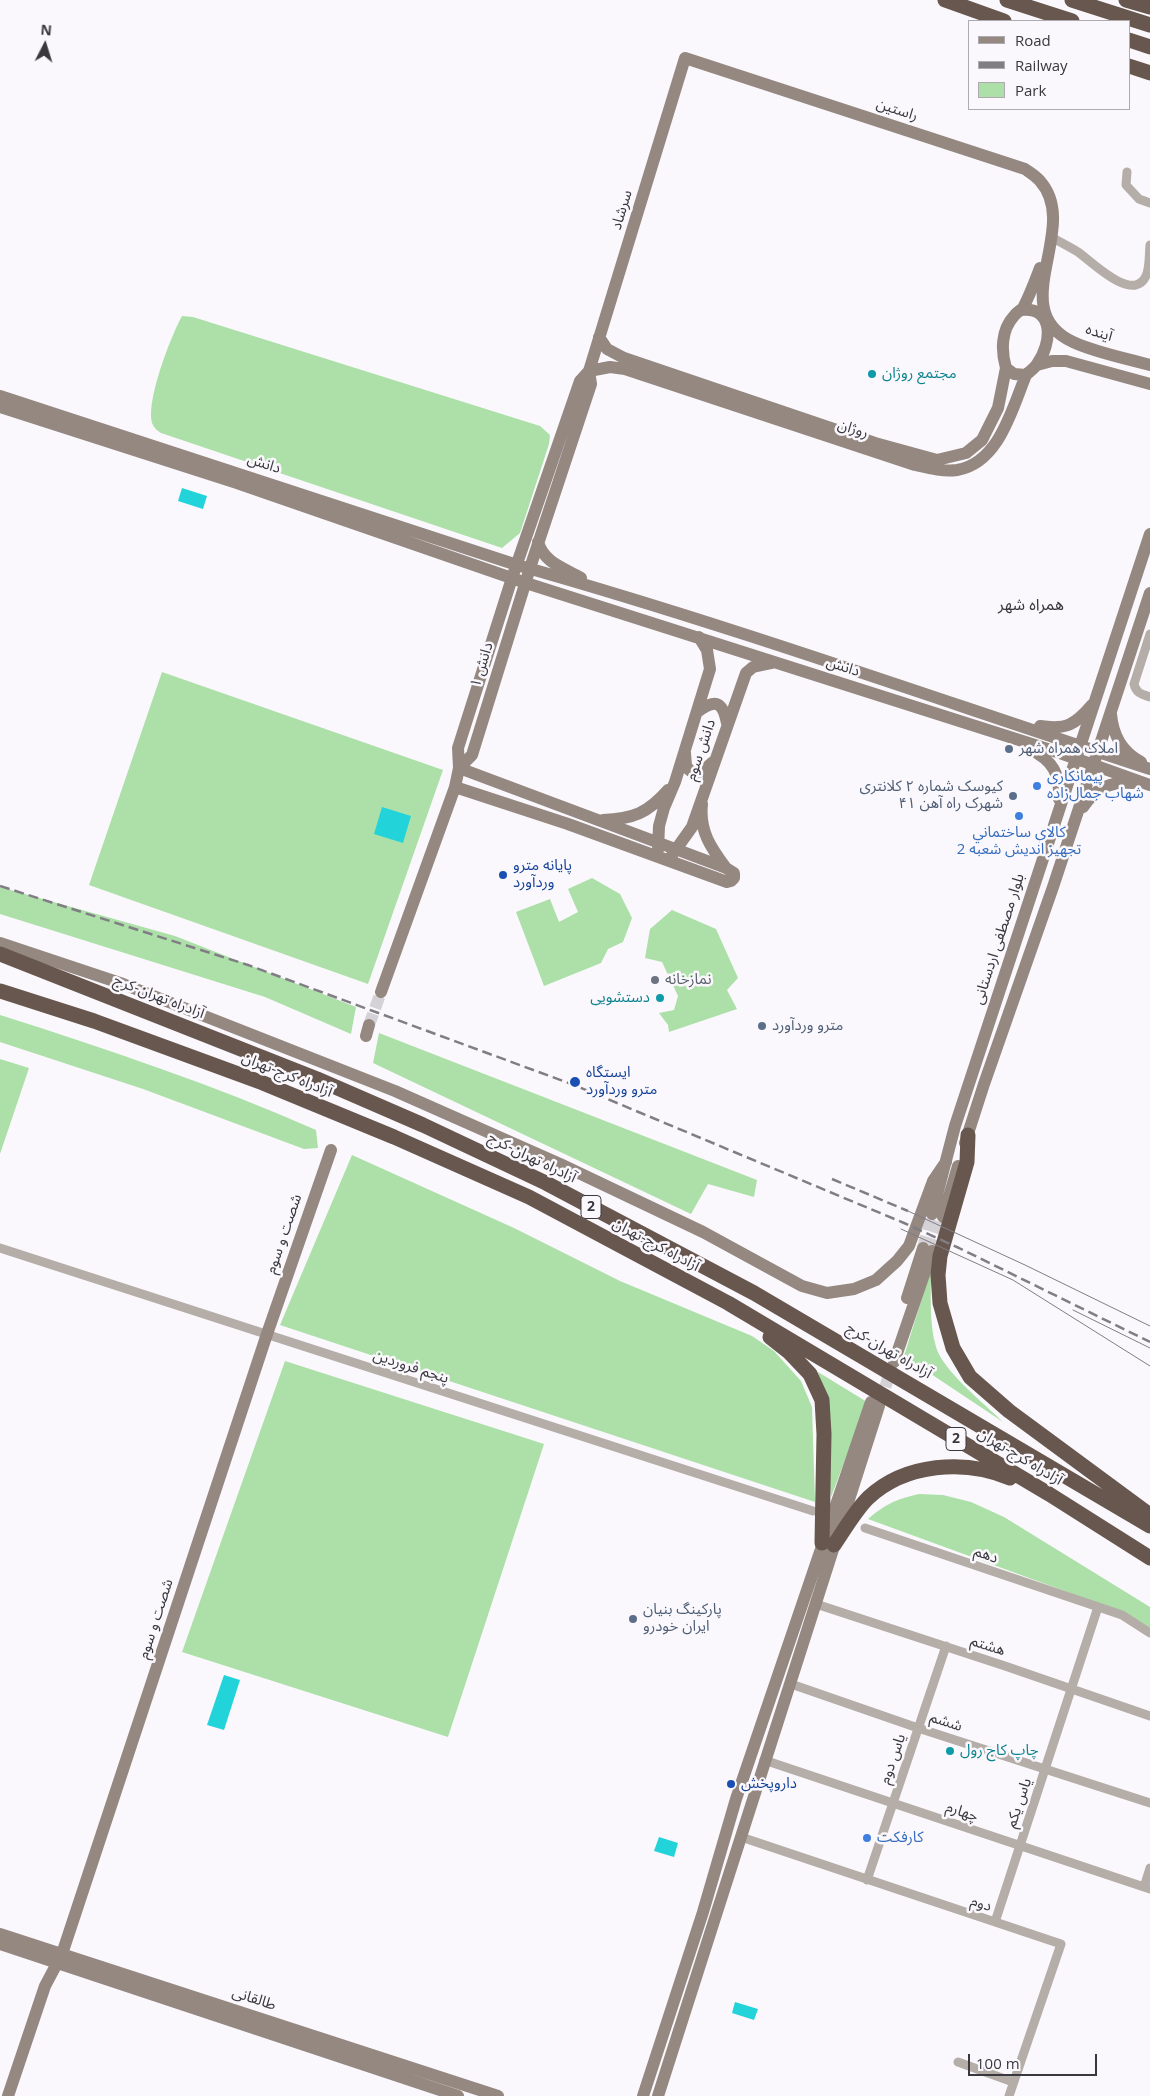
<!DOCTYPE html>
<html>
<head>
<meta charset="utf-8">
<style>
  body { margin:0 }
  #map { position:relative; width:1150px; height:2096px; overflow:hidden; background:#faf8fc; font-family:"Open Sans",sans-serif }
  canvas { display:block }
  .legend { position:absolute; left:968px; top:20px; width:162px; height:90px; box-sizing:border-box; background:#faf8fc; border:1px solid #adabb0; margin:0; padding:6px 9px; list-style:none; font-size:15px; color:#3a383f }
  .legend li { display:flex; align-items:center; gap:10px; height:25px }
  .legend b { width:25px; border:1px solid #adabb0 }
  .north { position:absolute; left:20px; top:20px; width:50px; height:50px; -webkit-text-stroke:4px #faf8fc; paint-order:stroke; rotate:5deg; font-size:14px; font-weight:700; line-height:20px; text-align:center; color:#3a383f }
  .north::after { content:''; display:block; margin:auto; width:18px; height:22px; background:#3a383f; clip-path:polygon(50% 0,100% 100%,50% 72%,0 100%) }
  .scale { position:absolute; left:968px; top:2054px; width:129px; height:22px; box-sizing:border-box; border:2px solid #3a383f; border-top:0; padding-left:6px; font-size:15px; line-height:18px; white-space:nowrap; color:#3a383f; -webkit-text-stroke:4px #faf8fc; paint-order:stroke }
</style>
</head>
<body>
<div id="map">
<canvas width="1150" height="2096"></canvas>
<ul class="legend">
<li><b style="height:6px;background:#948881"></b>Road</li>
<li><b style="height:6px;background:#807e84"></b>Railway</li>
<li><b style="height:14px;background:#ace0a8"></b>Park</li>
</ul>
<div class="north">N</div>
<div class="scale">100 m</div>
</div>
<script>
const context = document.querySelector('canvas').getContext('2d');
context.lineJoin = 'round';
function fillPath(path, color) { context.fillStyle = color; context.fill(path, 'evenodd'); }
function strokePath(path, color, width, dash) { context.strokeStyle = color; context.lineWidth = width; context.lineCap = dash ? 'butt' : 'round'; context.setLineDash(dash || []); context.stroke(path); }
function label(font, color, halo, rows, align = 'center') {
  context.font = font + ' "Open Sans","Noto Sans Arabic",sans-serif'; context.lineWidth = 5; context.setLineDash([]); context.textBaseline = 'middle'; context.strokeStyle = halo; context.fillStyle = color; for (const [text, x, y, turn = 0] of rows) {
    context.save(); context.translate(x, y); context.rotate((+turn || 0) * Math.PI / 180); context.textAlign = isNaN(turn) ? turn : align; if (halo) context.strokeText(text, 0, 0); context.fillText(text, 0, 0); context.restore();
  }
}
fillPath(new Path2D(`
  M 182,316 L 193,317 L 540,426 L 550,435 L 549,444 L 520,533 L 502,548 L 161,433 C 158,431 154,428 153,425 C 144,405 171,336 182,316 Z
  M 162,672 L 443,770 L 368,984 L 89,885 Z
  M 592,878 L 620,894 L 632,918 L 623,942 L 608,949 L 601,963 L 544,986 L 516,912 L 550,899 L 559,922 L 578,912 L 568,889 Z
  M 0,887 L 175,936 L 356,1007 L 351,1034 L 265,997 L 0,914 Z
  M 672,910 L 716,929 L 738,978 L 727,990 L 737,1009 L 669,1032 L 668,1025 L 659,1013 L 674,1010 L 678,996 L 662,962 L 645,958 L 650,929 Z
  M 0,1015 C 107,1049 214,1085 316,1130 L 318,1148 L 304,1149 L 143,1089 L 0,1042 Z
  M 379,1033 L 757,1180 L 754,1197 L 708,1184 L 691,1214 L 373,1063 Z
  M 0,1059 L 29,1068 L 0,1154 Z
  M 352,1155 L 514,1228 L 620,1281 L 752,1336 L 774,1351 L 801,1381 L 812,1407 L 815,1502 L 280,1325 Z
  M 931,1269 C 931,1294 929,1323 936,1347 C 943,1371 985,1404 1003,1422 L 904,1356 Z
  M 285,1361 L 544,1444 L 448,1737 L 182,1652 Z
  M 818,1372 L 867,1402 L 831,1497 L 828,1473 L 826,1398 Z
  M 919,1494 L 943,1495 L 971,1502 L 1004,1517 L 1150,1607 L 1150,1629 L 1122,1612 L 868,1519 C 886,1504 896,1499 919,1494 Z`), '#ace0a8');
fillPath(new Path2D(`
  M 182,488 L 207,496 L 203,509 L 178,501 Z
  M 382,807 L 411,816 L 403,843 L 374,834 Z
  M 224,1675 L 240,1680 L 224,1730 L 207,1725 Z
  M 659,1837 L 678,1843 L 674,1857 L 654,1851 Z
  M 735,2002 L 758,2009 L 754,2020 L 732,2013 Z`), '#23d3da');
strokePath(new Path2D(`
  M 369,1025 L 381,992
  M 923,1248 L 932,1214
  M 932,1251 L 943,1217
  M 880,1404 L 892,1366`), '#d4d2d6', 12, [12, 6]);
strokePath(new Path2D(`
  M 1127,172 L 1126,185 L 1139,199 L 1150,203
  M 1051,237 C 1060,242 1070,247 1078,252 C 1091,261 1133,304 1146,276 C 1150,268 1149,254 1150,245
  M 1150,634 L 1134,684 C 1136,693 1141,694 1150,697
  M 0,1248 L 813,1511
  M 865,1528 L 1122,1615 L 1150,1633
  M 816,1604 L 1005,1666 L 1150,1716
  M 791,1684 L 918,1728 L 1150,1803
  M 764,1760 L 1150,1889
  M 741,1837 L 1061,1944 L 1009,2096
  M 867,1880 L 946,1646
  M 1144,1887 L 1150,1868
  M 995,1922 L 1098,1607
  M 958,2062 L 1013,2082`), '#b5ada8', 9);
strokePath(new Path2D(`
  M 1021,310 C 1055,306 1052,344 1037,364 C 1035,368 1030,371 1026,375 L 1014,374 L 1006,368 C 1001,351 1001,330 1014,316 C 1017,312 1020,311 1023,308 C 1030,295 1035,281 1040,268
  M 599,337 L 607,349 L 624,358 L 875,443 L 937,460 L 966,453 L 982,440 L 998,408 L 1006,368
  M 1037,365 L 1052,361 L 1066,361 L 1150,384
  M 589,371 L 610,367 L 625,369 L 915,465 C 928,468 943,472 957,470 C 999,463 1012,409 1026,375
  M 0,396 L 517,565 C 730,625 939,700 1150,769
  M 0,407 L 237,483 L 526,583 L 1060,753 L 1150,785
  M 538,542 C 544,563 564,568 581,578
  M 697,712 C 714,700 722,699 727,723
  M 1111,714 C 1113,735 1121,751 1141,762
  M 1040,726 C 1066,730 1075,725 1092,705
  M 1030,749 C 1053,761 1060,773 1059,799
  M 685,753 L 686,766 C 695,779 704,770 713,762
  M 455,787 L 568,824 L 727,882 L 731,881 L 734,878 L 734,873 L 726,868 L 459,768 L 458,748 L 512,578 L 580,381 L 589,371
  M 702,804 C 699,831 711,848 726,868
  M 1083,807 C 1096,788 1111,781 1133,783
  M 603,820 C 633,819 648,813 668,790
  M 658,850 L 659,826 L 664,808 L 675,782 L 710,669 L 707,650 L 699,637
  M 672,855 L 692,827 L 746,673 L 753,667 L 772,663
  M 0,943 L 123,984 L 395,1091 L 560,1164 L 703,1232 L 802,1286 L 827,1293 L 854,1289 L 876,1280 L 897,1261 L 909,1246 L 933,1181 L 946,1162
  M 381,992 L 455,787 L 459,768 L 472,755 L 530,568 L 591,384 L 589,371 L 685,58 L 1025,169 C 1029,172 1036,176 1040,181 C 1082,228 1003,310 1073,342 C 1097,353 1125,358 1150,365
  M 366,1036 L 369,1025
  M 965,1143 L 984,1084 L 1053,887 L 1150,593
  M 932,1214 L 955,1126 L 1150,534
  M 943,1217 L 958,1166
  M 907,1298 L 923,1248
  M 894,1362 L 932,1251
  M 0,1934 L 498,2096
  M 0,1944 L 458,2096
  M 8,2096 L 45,1986 L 62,1954 L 267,1334 L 331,1150
  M 643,2096 L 703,1912 L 736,1799 L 871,1402
  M 658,2096 L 879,1406`), '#948881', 12);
strokePath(new Path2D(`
  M 945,0 L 1004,21
  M 1007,0 L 1072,21
  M 1072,0 L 1150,25
  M 1126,0 L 1150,7
  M 1129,40 L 1150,47
  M 1129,66 L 1150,73
  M 0,954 L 317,1079 L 423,1125 L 546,1183 L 754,1293 L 1150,1526
  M 0,991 L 94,1021 L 263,1083 L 394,1137 L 529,1197 L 728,1303 L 1049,1494 L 1150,1558
  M 968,1135 L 967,1162 L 940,1256 L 938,1275 L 940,1303 L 953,1348 L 970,1377 L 1009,1411 L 1150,1515
  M 770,1337 L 789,1352 L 810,1374 L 822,1400 L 824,1434 L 822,1543
  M 834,1545 C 845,1529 855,1511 868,1498 C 905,1463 965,1459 1010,1478`), '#68574e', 15);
strokePath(new Path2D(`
  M 908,1211 L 1025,1265 L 1150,1326
  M 901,1229 L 1013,1280 L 1150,1366
  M 1073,1310 L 1150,1348`), '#807e84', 1);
strokePath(new Path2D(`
  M 0,886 L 248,965 L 574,1085 L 904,1223 L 959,1248 L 1150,1342
  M 832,1179 L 908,1211`), '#807e84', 2.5, [10, 5]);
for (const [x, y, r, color] of [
  [872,374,5,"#0f9aa8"],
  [1009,749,5,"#5c6f8a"],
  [1037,786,5,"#3f7fe0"],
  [1013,796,5,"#5c6f8a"],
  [1019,816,5,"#3f7fe0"],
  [503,875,5,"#1a4fb4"],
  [655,980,5,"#6b7280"],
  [660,998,5,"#0f9aa8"],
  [762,1026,5,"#5c6f8a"],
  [575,1082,6,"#1a4fb4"],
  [633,1619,5,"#5c6f8a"],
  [950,1751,5,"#0f9aa8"],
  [731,1784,5,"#1a4fb4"],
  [867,1838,5,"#3f7fe0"]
]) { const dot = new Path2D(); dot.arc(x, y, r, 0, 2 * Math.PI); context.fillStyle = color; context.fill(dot); strokePath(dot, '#faf8fc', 2); }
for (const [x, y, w] of [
  [591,1207,20],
  [956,1439,20]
]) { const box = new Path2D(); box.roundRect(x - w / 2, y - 11.5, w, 23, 4); context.fillStyle = '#faf8fc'; context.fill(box); strokePath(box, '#3a383f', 1); }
label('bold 14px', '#3a383f', null, [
  ["2",591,1207],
  ["2",956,1439]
]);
label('15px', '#3a383f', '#faf8fc', [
  ["راستین",897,110,18],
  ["سرشاد",622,210,-73],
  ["آینده",1099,333,17],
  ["روژان",853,429,18],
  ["دانش",264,464,18],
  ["دانش ۱",482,665,-73],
  ["دانش",843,667,18],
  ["دانش سوم",701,750,-71],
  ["بلوار مصطفی اردستانی",999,939,-72],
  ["آزادراه تهران-کرج",159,997,21],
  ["آزادراه کرج-تهران",287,1075,22],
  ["آزادراه تهران-کرج",532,1158,26],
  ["شصت و سوم",284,1234,-71],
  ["آزادراه کرج-تهران",656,1245,28],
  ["آزادراه تهران-کرج",889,1351,30],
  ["پنجم فروردین",411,1367,18],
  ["آزادراه کرج-تهران",1020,1457,31],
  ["دهم",986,1555,19],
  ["شصت و سوم",156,1619,-72],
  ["هشتم",988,1646,18],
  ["ششم",946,1722,18],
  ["یاس دوم",893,1759,-71],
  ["یاس یکم",1019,1803,-71],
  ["چهارم",962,1812,19],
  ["دوم",981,1904,18],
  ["طالقانی",254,1999,18]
]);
label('15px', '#0d838f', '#faf8fc', [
  ["مجتمع روژان",882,374],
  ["دستشویی",650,998,"right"],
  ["چاپ کاج رول",960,1751]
], 'left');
label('15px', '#4e5e75', '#faf8fc', [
  ["املاک همراه شهر",1019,749],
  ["کیوسک شماره ۲ کلانتری",1003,787,"right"],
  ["۴۱ شهرک راه آهن",1003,804,"right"],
  ["مترو وردآورد",772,1026],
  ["پارکینگ بنیان",643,1610],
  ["ایران خودرو",643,1627]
], 'left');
label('15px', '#366cbe', '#faf8fc', [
  ["پیمانکاری",1047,777],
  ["شهاب جمال‌زاده",1047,794],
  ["كالاي ساختماني",1019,833,"center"],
  ["تجهيز انديش شعبه 2",1019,850,"center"],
  ["کارفکت",877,1838]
], 'left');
label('15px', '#164399', '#faf8fc', [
  ["پایانه مترو",513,866],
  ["وردآورد",513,883],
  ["ایستگاه",586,1073],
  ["مترو وردآورد",586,1090],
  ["داروپخش",741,1784]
], 'left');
label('15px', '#5b616d', '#faf8fc', [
  ["نمازخانه",665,980]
], 'left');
label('16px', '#3a383f', '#faf8fc', [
  ["همراه شهر",1031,605]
]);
</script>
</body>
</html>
